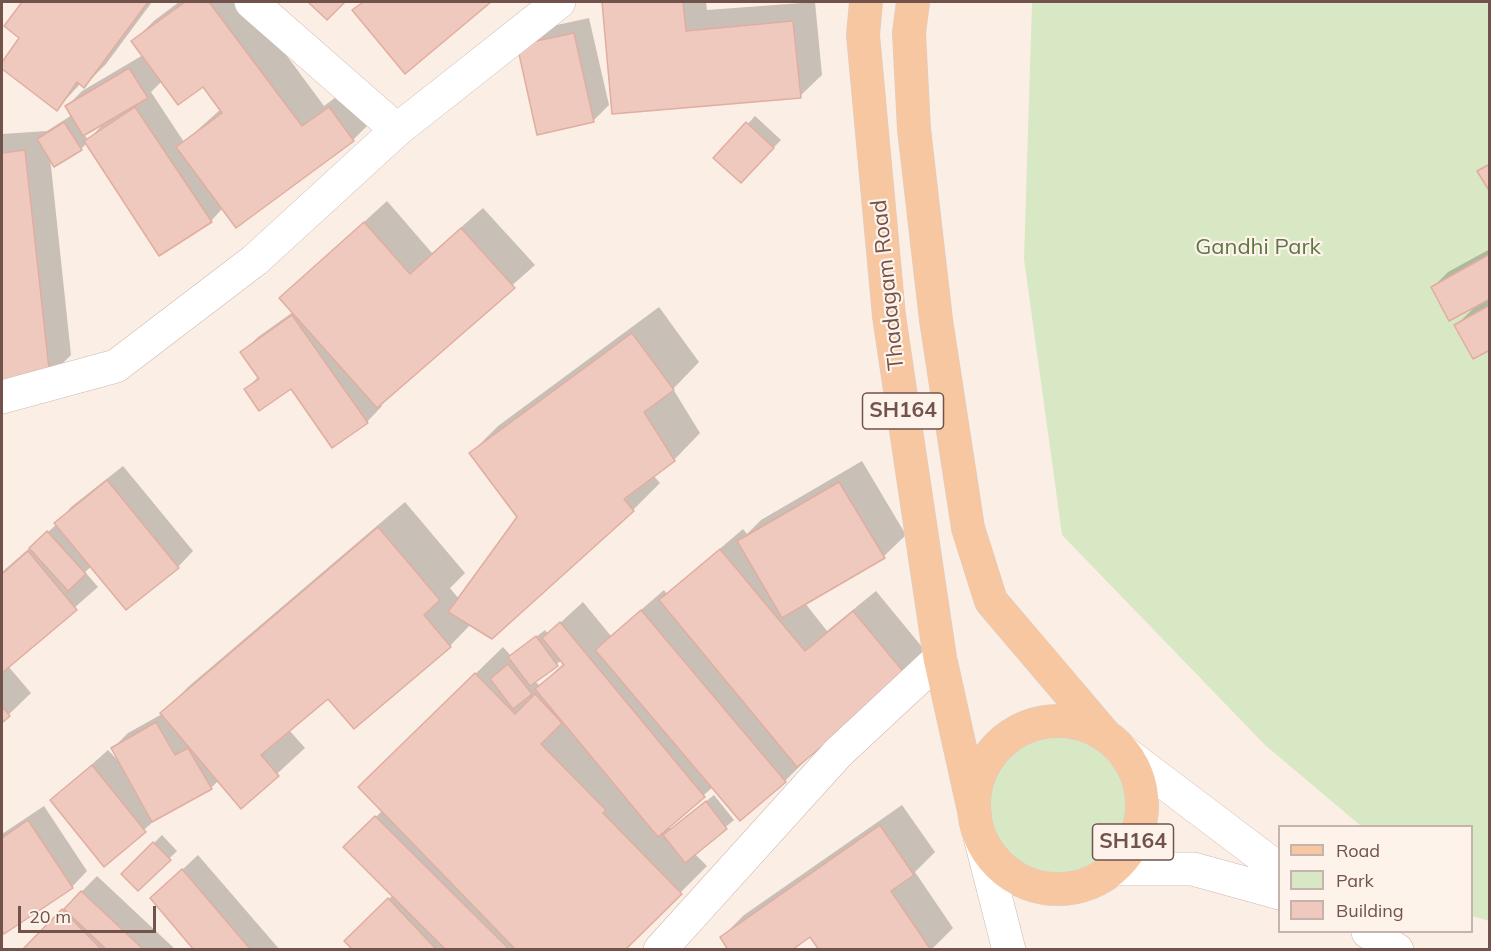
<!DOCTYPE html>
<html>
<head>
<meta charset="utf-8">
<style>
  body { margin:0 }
  #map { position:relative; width:1491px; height:951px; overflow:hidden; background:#fbefe5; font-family:Mulish,sans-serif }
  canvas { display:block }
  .frame { position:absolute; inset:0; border:3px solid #72534c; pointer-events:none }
  .legend { position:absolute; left:1278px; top:825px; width:195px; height:108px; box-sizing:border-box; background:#fef3eb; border:2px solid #c6b3ab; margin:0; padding:8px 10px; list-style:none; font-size:18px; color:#72534c }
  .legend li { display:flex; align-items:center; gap:12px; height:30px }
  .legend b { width:30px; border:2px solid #c6b3ab }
  .scale { position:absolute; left:18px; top:906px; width:138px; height:27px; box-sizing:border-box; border:3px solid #72534c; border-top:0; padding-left:8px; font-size:18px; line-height:21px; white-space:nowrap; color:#72534c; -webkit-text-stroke:4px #fef3eb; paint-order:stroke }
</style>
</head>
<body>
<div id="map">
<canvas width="1491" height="951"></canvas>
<div class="frame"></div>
<ul class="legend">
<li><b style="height:8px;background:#f6c7a1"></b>Road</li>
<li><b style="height:16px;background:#d9e8c4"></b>Park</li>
<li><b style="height:16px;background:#efc9be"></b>Building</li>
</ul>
<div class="scale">20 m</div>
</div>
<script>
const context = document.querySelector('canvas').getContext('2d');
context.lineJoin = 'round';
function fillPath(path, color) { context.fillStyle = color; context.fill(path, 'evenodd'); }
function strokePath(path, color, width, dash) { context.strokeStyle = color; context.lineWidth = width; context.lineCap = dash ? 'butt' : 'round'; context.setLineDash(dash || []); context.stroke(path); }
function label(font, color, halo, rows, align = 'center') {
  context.font = font + ' Mulish,sans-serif'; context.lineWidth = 4.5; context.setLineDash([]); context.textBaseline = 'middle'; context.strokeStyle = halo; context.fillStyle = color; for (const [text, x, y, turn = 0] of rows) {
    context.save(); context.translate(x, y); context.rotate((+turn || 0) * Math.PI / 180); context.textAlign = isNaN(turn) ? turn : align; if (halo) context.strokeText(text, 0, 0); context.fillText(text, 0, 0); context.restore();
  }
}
fillPath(new Path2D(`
  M 1032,2 L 1489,2 L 1489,921 L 1472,916 L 1472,826 L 1361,826 L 1265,745 L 1062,535 L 1024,259 Z
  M987 806a71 71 0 1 1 142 0a71 71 0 1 1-142 0Z`), '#d9e8c4');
fillPath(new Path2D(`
  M 24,2 L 152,2 L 106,64 L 84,86 L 81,83 L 57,109 L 2,67 L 21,38 L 6,26 Z
  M 179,2 L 247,2 L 324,106 L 351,86 L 375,118 L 353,140 L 223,208 L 211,221 L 87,143 L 81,149 L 50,157 L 71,355 L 49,377 L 2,382 L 2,134 L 47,131 L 72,115 L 67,106 L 82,91 L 143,55 L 133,41 L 155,20 ZM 162,81 L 203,84 L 221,109 L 184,142 L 151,92 ZM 103,124 L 92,136 L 88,140 L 84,134 Z
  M 363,2 L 488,2 L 405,71 L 354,10 Z
  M 603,2 L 706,2 L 707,10 L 815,2 L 822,75 L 800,96 L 614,112 Z
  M 589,18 L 609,105 L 593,121 L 538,133 L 534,30 Z
  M 755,116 L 781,140 L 741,181 L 716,158 Z
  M 387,201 L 432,253 L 483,208 L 535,265 L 380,403 L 382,406 L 367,422 L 291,387 L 246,389 L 259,376 L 242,352 L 258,337 L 293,312 L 281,298 Z
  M 1490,249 L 1490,349 L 1456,325 L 1476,306 L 1433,287 L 1448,272 Z
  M 659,307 L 699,362 L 673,389 L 700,433 L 674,460 L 653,475 L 660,483 L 633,510 L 471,624 L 450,646 L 328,697 L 289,730 L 305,748 L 241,807 L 219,780 L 211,788 L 160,816 L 104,864 L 52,800 L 108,750 L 123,766 L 113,748 L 128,733 L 162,714 L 188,687 L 405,502 L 465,573 L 450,588 L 459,599 L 519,517 L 471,453 L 498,426 Z
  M 862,461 L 906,535 L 884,556 L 805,603 L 827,631 L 876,591 L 927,653 L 806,758 L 807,759 L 785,781 L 713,787 L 668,826 L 671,829 L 714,795 L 734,820 L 694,853 L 707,866 L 623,950 L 355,950 L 346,941 L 393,895 L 345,847 L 383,810 L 387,760 L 503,647 L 511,656 L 545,630 L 548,634 L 583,602 L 611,636 L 664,590 L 667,594 L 743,529 L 747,534 L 761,520 ZM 562,660 L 564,663 L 540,686 L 535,681 Z
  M 123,466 L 193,551 L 178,567 L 92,566 L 85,572 L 98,587 L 8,666 L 31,693 L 2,721 L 2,572 L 57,524 L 71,507 Z
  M 902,805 L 935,852 L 915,872 L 953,928 L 931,950 L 820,950 L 810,935 L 789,950 L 727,950 L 729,948 L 722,937 L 744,915 Z
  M 44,806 L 87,871 L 72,887 L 2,931 L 2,834 Z
  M 162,835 L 177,851 L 138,889 L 123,874 Z
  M 198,855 L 280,950 L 196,950 L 152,898 Z
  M 97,876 L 176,950 L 24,950 Z`), '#0003');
const building = new Path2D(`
  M 22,2 L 148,2 L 84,88 L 77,82 L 57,111 L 2,69 L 2,62 L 19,38 L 4,26 Z
  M 185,2 L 209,2 L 302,126 L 329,107 L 354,141 L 236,228 L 176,147 L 222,113 L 203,87 L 178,105 L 131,41 Z
  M 308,2 L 345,2 L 327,20 Z
  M 363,2 L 491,2 L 405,74 L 352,10 Z
  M 602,2 L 683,2 L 686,31 L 793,21 L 801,98 L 612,114 Z
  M 574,33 L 594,122 L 537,135 L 517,45 Z
  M 129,68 L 148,98 L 83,136 L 65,106 Z
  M 135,107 L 212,222 L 159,256 L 84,141 Z
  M 64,122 L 82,150 L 54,167 L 37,139 Z
  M 746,122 L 774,148 L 741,183 L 713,158 Z
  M 25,150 L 50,378 L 2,383 L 2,153 Z
  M 1490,164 L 1490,192 L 1477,171 Z
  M 364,222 L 410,274 L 461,228 L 515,288 L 377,408 L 279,298 Z
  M 1490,254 L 1490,299 L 1449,321 L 1431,287 Z
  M 1490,305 L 1490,350 L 1473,359 L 1454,325 Z
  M 292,315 L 368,423 L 332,448 L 291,389 L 259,411 L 244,389 L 259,379 L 240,352 Z
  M 632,333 L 674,390 L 644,412 L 675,461 L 624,499 L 634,511 L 492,639 L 448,612 L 517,517 L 469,453 Z
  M 107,480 L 179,568 L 126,610 L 54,523 Z
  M 839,482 L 885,558 L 782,618 L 737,541 Z
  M 378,527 L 440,600 L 424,615 L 451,647 L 354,729 L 328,699 L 261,755 L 279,776 L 241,809 L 160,713 Z
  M 47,531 L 86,574 L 68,591 L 29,548 Z
  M 720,549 L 805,651 L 853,611 L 907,676 L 797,767 L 659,600 Z
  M 28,551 L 77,610 L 2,673 L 2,574 Z
  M 641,610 L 786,782 L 740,821 L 595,650 Z
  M 560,622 L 705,797 L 658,837 L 535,689 L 564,665 L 542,638 Z
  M 536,636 L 558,666 L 530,686 L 508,657 Z
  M 508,664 L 532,694 L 513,709 L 490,679 Z
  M 475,673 L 515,714 L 535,694 L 562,723 L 541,744 L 606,810 L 603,813 L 682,894 L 625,950 L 516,950 L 358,787 Z
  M 2,706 L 10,716 L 2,723 Z
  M 156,722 L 175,755 L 188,748 L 212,789 L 152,822 L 111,748 Z
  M 92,765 L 146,832 L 104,867 L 50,800 Z
  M 706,801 L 727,829 L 685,863 L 663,835 Z
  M 375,816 L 510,950 L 446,950 L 343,847 Z
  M 28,820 L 73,888 L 4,934 L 2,931 L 2,838 Z
  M 880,825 L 914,875 L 891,891 L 931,950 L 819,950 L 810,937 L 792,950 L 728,950 L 720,937 Z
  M 153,842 L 171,860 L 138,891 L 121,874 Z
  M 182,869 L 251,950 L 194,950 L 150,898 Z
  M 81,891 L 144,950 L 107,950 L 64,909 Z
  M 388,898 L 437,950 L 353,950 L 344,941 Z
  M 62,909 L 102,950 L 22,950 Z`);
fillPath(building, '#efc9be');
strokePath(building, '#e0ada0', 1.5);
const minor = new Path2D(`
  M 251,2 L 397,130
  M 1120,749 L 1280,870
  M 1114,869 L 1193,869 L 1280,893
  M 1368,932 L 1397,950`);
const tertiary = new Path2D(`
  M 2,397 L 116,366 L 255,260 L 397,130 L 559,2
  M 980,837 L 1009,950`);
const secondary = new Path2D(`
  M 660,950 L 838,753 L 940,658`);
const primary = new Path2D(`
  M 866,2 L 863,35 L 889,316 L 940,658 L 975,815
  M 913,2 L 909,33 L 914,129 L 936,320 L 968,528 L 991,601 L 1105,735
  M974 805a84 84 0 1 1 168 0a84 84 0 1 1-168 0Z`);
strokePath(minor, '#ceb7af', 34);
strokePath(tertiary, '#ceb7af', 34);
strokePath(secondary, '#d1b6ad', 34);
strokePath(primary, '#d8cfcd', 34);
strokePath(minor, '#fff', 33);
strokePath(tertiary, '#fff', 33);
strokePath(secondary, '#fff', 33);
strokePath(primary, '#f6c7a1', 33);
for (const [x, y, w] of [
  [903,411,81],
  [1133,842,81]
]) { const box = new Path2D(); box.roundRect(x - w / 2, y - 18, w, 36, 4.5); context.fillStyle = '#fef3eb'; context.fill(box); strokePath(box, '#72534c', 1.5); }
label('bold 21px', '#72534c', null, [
  ["SH164",903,411],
  ["SH164",1133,842]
]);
label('22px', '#5d7844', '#fef3eb', [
  ["Gandhi Park",1258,247]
]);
label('22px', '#72534c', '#fef3eb', [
  ["Thadagam Road",888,285,-96]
]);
</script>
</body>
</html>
